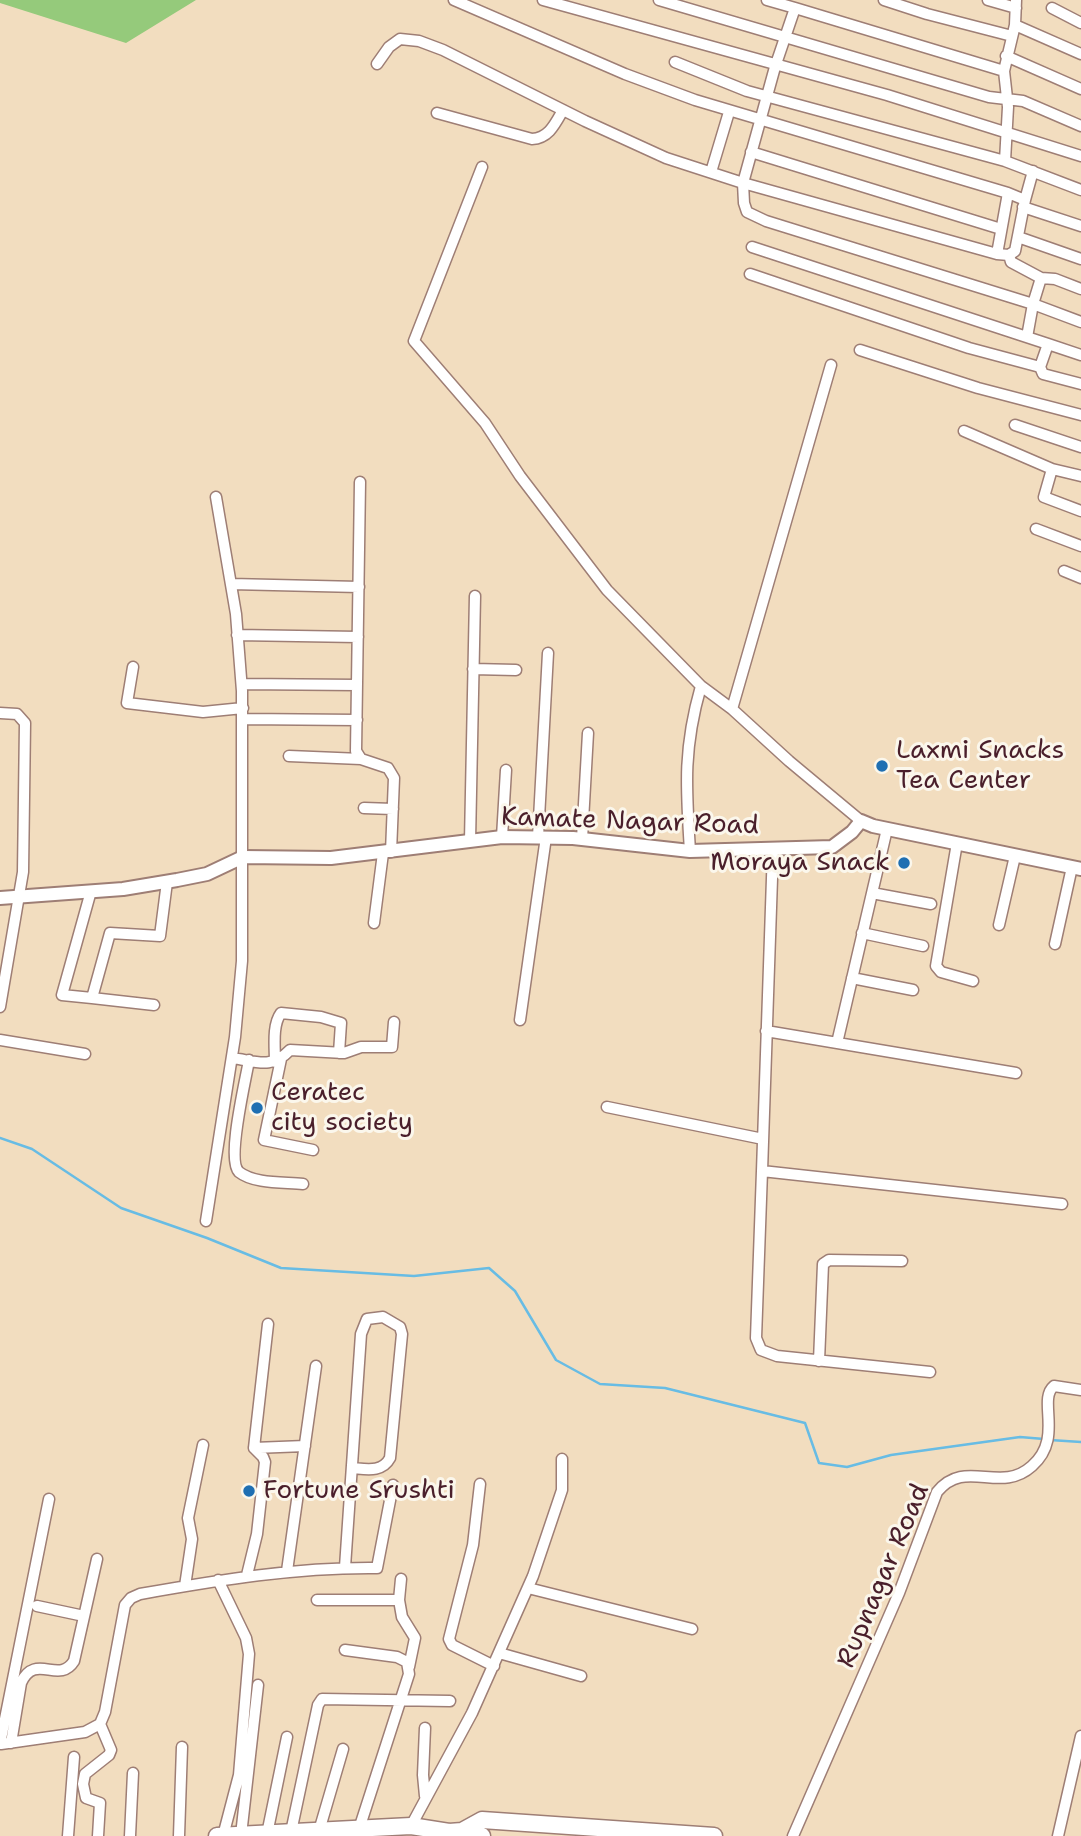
<!DOCTYPE html>
<html>
<head>
<meta charset="utf-8">
<style>
  body { margin:0 }
  canvas { display:block; background:#f2ddbf }
</style>
</head>
<body>
<canvas width="1081" height="1836"></canvas>
<script>
const context = document.querySelector('canvas').getContext('2d');
context.lineJoin = 'round';
function fillPath(path, color) { context.fillStyle = color; context.fill(path, 'evenodd'); }
function strokePath(path, color, width, dash) { context.strokeStyle = color; context.lineWidth = width; context.lineCap = dash ? 'butt' : 'round'; context.setLineDash(dash || []); context.stroke(path); }
function label(font, color, halo, rows, align = 'center') {
  context.font = font + ' "Shantell Sans",sans-serif'; context.lineWidth = 6; context.setLineDash([]); context.textBaseline = 'middle'; context.strokeStyle = halo; context.fillStyle = color; for (const [text, x, y, turn = 0] of rows) {
    context.save(); context.translate(x, y); context.rotate((+turn || 0) * Math.PI / 180); context.textAlign = isNaN(turn) ? turn : align; if (halo) context.strokeText(text, 0, 0); context.fillText(text, 0, 0); context.restore();
  }
}
fillPath(new Path2D(`
  M 0,0 L 196,0 L 126,43 L 0,3 Z`), '#95ca7b');
strokePath(new Path2D(`
  M 0,1138 L 32,1149 L 121,1208 L 207,1238 L 281,1268 L 414,1276 L 489,1268 L 515,1291 L 556,1360 L 600,1384 L 665,1388 L 805,1423 L 819,1463 L 847,1467 L 891,1455 L 1020,1437 L 1044,1439
  M 1050,1440 L 1081,1442`), '#68bce4', 2.5);
const minor = new Path2D(`
  M 454,0 L 625,74 L 695,100 L 1008,193
  M 543,0 L 887,95 L 1081,156
  M 659,0 L 989,97 L 1023,101 L 1081,126
  M 767,0 L 795,8
  M 884,0 L 927,14 L 1012,36
  M 988,0 L 1016,8
  M 1016,0 L 1015,25 L 1004,71 L 1008,107 L 1005,161 L 1081,190
  M 1052,8 L 1081,23
  M 1015,25 L 1081,54
  M 1006,56 L 1081,89
  M 675,62 L 747,91 L 1005,161
  M 377,64 L 389,47 L 400,39 L 419,41 L 443,50 L 585,121 L 666,158 L 743,183 L 997,254 L 1009,255 L 1015,251 L 1025,200 L 1033,171
  M 1004,71 L 795,8 L 775,67 L 743,183 L 744,203 L 747,212 L 766,221 L 1033,304 L 1027,337
  M 437,113 L 532,139 C 549,138 555,124 563,110
  M 751,152 L 1001,229
  M 482,167 L 414,341 L 485,423 L 520,476 L 607,590 L 701,686 L 732,709 L 789,761 L 861,821
  M 711,172 L 729,112
  M 1023,207 L 1081,226
  M 1018,237 L 1081,259
  M 752,247 L 1048,344
  M 997,254 L 1008,193 L 1025,200
  M 1009,255 L 1011,262 L 1041,278
  M 750,274 L 969,348 L 1040,367 L 1048,344 L 1081,355
  M 1081,289 L 1055,279 L 1041,278 L 1033,304 L 1081,322
  M 860,350 L 978,388 L 1081,415
  M 1040,367 L 1043,374 L 1081,384
  M 1015,425 L 1081,447
  M 964,431 L 1052,469
  M 1081,476 L 1052,469 L 1044,497 L 1081,511
  M 360,482 L 356,751 L 361,759 L 388,768 L 394,778 L 391,852
  M 1036,529 L 1081,546
  M 1064,571 L 1081,578
  M 231,584 L 359,587
  M 237,635 L 358,637
  M 133,667 L 127,703 L 203,712 L 243,708
  M 473,669 L 516,670
  M 242,684 L 357,685
  M 732,709 L 831,365
  M 0,713 L 17,714 L 25,723 L 23,872 L 0,1007
  M 243,719 L 357,720
  M 289,756 L 361,759
  M 364,808 L 393,809
  M 502,837 L 506,770
  M 538,837 L 548,653
  M 582,839 L 588,733
  M 470,841 L 475,596
  M 957,843 L 936,966 L 941,972 L 973,981
  M 773,849 L 762,1171 L 1062,1204
  M 690,851 C 686,787 683,749 701,686
  M 91,891 L 62,995 L 92,998
  M 872,893 L 931,904
  M 374,923 L 383,853
  M 999,925 L 1015,856
  M 862,933 L 923,946
  M 1055,944 L 1072,867
  M 852,978 L 913,990
  M 154,1005 L 92,998 L 110,933 L 160,936 L 167,882
  M 520,1020 L 546,837
  M 766,1031 L 1016,1073
  M 0,1040 L 85,1054
  M 837,1043 L 887,829
  M 232,1058 C 256,1061 271,1070 290,1050 L 344,1053 L 361,1047 L 392,1047 L 394,1022
  M 281,1059 L 264,1140 L 313,1150
  M 249,1060 C 246,1079 226,1160 239,1172 C 254,1184 284,1182 303,1184
  M 275,1062 C 275,1047 272,1025 281,1013 L 321,1017 L 341,1023 L 339,1053
  M 607,1107 L 763,1139
  M 762,1171 L 756,1338 L 761,1350 L 777,1356 L 930,1372
  M 206,1221 L 235,1037 L 242,961 L 242,691 L 236,614 L 216,497
  M 819,1361 L 823,1264 L 829,1260 L 902,1261
  M 254,1448 L 305,1446
  M 480,1484 L 473,1545 L 449,1639 L 452,1645 L 494,1666
  M 345,1567 L 361,1334 L 367,1319 L 383,1317 L 400,1327 L 402,1334 L 390,1458 C 382,1473 366,1469 352,1468
  M 287,1571 L 316,1366
  M 247,1575 L 257,1534 L 265,1462 L 263,1457 L 254,1448 L 268,1324
  M 401,1579 L 399,1600 L 402,1617 L 415,1638 L 409,1667
  M 218,1580 L 246,1638 L 249,1654 L 239,1775 L 223,1836
  M 185,1586 L 192,1539 L 188,1518 L 203,1445
  M 528,1588 L 692,1629
  M 317,1600 L 399,1600
  M 37,1606 L 84,1616
  M 345,1650 L 397,1657 L 407,1662 L 409,1674 L 359,1829
  M 499,1653 L 581,1676
  M 11,1743 L 21,1683 C 35,1652 59,1685 74,1661 L 97,1559
  M 0,1744 L 49,1499
  M 1,1744 L 85,1732 L 100,1724 L 105,1712 L 125,1605 L 131,1598 L 140,1594 C 219,1580 297,1567 377,1568 L 393,1485
  M 425,1796 L 423,1775 L 425,1728
  M 411,1826 L 472,1713 L 533,1576 L 562,1490 L 562,1459
  M 319,1831 L 343,1749
  M 291,1832 L 318,1705 L 322,1699 L 450,1701
  M 267,1834 L 287,1737
  M 241,1835 L 258,1685
  M 68,1836 L 74,1757
  M 98,1836 L 100,1803 L 86,1798 L 83,1784 L 85,1774 L 109,1755 L 111,1750 L 100,1724
  M 130,1836 L 133,1773
  M 179,1836 L 182,1747
  M 793,1836 L 899,1593 L 937,1492 C 965,1457 1000,1495 1032,1466 C 1064,1438 1037,1400 1054,1386 L 1081,1390
  M 1058,1836 L 1081,1736`);
const tertiary = new Path2D(`
  M 0,898 L 123,889 L 177,880 L 207,874 L 243,857 L 331,858 L 502,837 L 573,838 L 690,851 L 832,847 L 852,832 L 861,821 L 873,826 L 1081,869`);
const primary = new Path2D(`
  M 462,1831 L 482,1820 L 714,1836
  M 217,1836 L 411,1826 L 449,1832 L 462,1831 L 482,1836`);
strokePath(minor, '#9e7e75', 13);
strokePath(tertiary, '#9e7e75', 16);
strokePath(primary, '#9e7e75', 19);
strokePath(minor, '#fff', 10);
strokePath(tertiary, '#fff', 12);
strokePath(primary, '#fff', 16);
for (const [x, y, r, color] of [
  [882,766,7,"#1f6fb2"],
  [904,863,7,"#1f6fb2"],
  [257,1108,7,"#1f6fb2"],
  [249,1491,7,"#1f6fb2"]
]) { const dot = new Path2D(); dot.arc(x, y, r, 0, 2 * Math.PI); context.fillStyle = color; context.fill(dot); strokePath(dot, '#fbf7ec', 2.5); }
label('26px', '#4a1f2b', '#fbf7ec', [
  ["Laxmi Snacks",896,751],
  ["Tea Center",896,781],
  ["Moraya Snack",890,863,"right"],
  ["Ceratec",271,1093],
  ["city society",271,1123],
  ["Fortune Srushti",263,1491]
], 'left');
label('26px', '#4a1f2b', '#fbf7ec', [
  ["Kamate Nagar Road",630,822,2],
  ["Rupnagar Road",884,1576,-67]
]);
</script>
</body>
</html>
